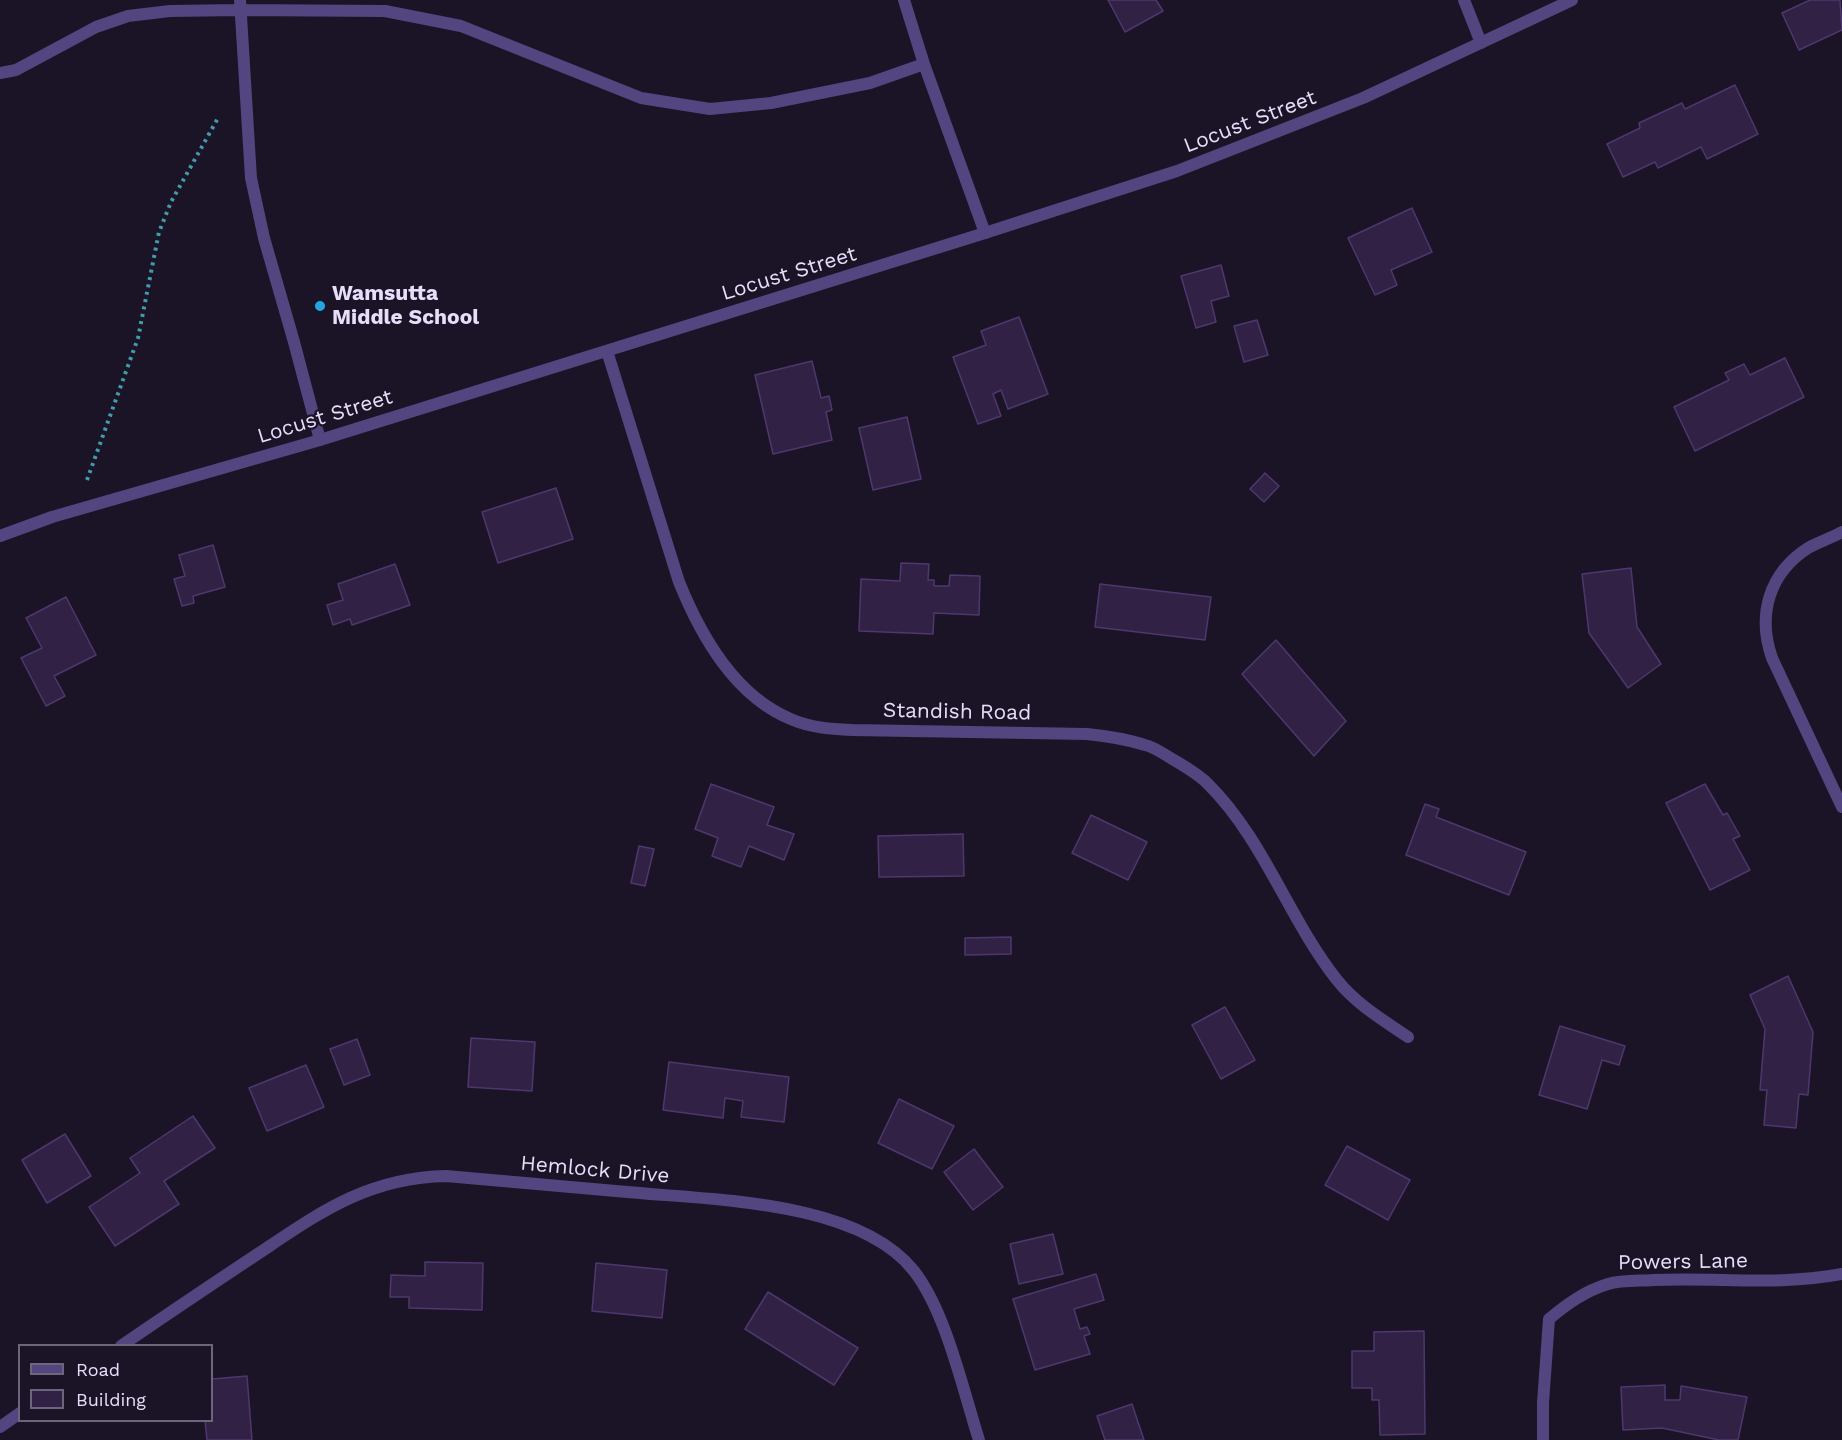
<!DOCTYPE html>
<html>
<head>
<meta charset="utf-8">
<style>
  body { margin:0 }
  #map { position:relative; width:1842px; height:1440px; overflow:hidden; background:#1b1427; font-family:"Work Sans",sans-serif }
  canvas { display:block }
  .legend { position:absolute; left:18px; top:1344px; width:195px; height:78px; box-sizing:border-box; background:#1b1427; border:2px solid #6d657b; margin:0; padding:8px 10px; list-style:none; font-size:18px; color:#e7defa }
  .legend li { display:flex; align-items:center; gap:12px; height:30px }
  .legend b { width:30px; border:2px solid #6d657b }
</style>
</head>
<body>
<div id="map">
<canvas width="1842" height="1440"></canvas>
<ul class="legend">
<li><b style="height:8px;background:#53457f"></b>Road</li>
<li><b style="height:16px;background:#312245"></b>Building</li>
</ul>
</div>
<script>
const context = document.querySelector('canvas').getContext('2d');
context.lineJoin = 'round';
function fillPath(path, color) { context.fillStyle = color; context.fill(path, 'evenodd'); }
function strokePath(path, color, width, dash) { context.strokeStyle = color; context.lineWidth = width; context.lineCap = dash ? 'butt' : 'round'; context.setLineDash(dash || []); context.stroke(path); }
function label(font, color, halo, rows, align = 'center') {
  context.font = font + ' "Work Sans",sans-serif'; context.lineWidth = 4.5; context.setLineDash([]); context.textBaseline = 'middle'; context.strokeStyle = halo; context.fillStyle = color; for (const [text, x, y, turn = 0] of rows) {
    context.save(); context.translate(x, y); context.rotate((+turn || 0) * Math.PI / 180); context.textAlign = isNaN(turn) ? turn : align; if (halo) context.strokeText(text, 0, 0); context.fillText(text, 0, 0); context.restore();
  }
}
const building = new Path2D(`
  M 1108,0 L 1156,0 L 1163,11 L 1125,32 Z
  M 1810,0 L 1840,0 L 1842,30 L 1799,50 L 1782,13 Z
  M 1735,85 L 1758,134 L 1707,159 L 1701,147 L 1658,168 L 1655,162 L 1623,177 L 1607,144 L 1640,128 L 1639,123 L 1682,103 L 1685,109 Z
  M 1412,208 L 1432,252 L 1391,270 L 1397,285 L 1375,295 L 1348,238 Z
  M 1221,265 L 1229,296 L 1211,301 L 1216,322 L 1196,328 L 1181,276 Z
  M 1019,317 L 1048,394 L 1008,409 L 1001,390 L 993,394 L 1001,416 L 978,424 L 953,357 L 986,345 L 981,331 Z
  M 1257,320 L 1268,355 L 1244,362 L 1234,326 Z
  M 1785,358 L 1804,397 L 1695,451 L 1674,407 L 1729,380 L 1725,373 L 1744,364 L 1750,375 Z
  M 812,361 L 821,398 L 829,396 L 832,410 L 826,412 L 832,440 L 773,454 L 755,375 Z
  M 907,417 L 921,479 L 873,490 L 859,428 Z
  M 1265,473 L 1279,486 L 1264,502 L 1250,489 Z
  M 556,488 L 573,539 L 498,563 L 482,512 Z
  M 213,545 L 225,587 L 193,596 L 194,603 L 182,606 L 174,579 L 185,576 L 179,555 Z
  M 901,563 L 929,564 L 928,580 L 934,580 L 934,586 L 949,586 L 950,575 L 980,576 L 979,615 L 934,613 L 933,634 L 859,631 L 861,579 L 900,581 Z
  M 395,564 L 410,605 L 352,625 L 350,619 L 333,625 L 327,605 L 343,600 L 338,584 Z
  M 1631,568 L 1637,627 L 1661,664 L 1628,688 L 1589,633 L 1582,574 Z
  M 1100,584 L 1211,597 L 1205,640 L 1095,627 Z
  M 66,597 L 96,655 L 54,676 L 65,696 L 46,706 L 21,658 L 42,648 L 26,618 Z
  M 1276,640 L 1346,721 L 1314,756 L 1242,674 Z
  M 711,784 L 774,807 L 767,825 L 794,834 L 784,860 L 749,846 L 741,867 L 712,856 L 718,838 L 695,829 Z
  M 1705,784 L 1723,815 L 1727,813 L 1740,836 L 1733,839 L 1750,870 L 1710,890 L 1666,803 Z
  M 1425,804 L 1439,809 L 1436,817 L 1526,852 L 1509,895 L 1406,855 Z
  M 1091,815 L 1147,842 L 1128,880 L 1072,853 Z
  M 963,834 L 964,876 L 879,877 L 878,836 Z
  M 639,846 L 654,849 L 645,886 L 631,883 Z
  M 1011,937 L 1011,954 L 965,955 L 965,938 Z
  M 1788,976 L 1813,1032 L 1808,1095 L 1799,1094 L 1796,1128 L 1764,1125 L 1767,1090 L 1760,1090 L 1765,1029 L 1750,995 Z
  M 1225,1007 L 1255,1060 L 1221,1079 L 1192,1025 Z
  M 1560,1026 L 1625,1046 L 1619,1065 L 1602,1060 L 1587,1109 L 1539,1095 Z
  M 471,1038 L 535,1042 L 532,1091 L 468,1087 Z
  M 357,1039 L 370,1075 L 344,1085 L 330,1049 Z
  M 669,1062 L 789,1077 L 784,1122 L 741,1117 L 743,1101 L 725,1098 L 723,1118 L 663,1110 Z
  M 306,1065 L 324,1107 L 267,1131 L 249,1088 Z
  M 899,1099 L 954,1126 L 932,1169 L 878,1143 Z
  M 193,1116 L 215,1148 L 164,1181 L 179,1204 L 115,1246 L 89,1207 L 140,1173 L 130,1158 Z
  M 65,1134 L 91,1176 L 47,1203 L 22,1160 Z
  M 1347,1146 L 1410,1180 L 1388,1220 L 1325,1185 Z
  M 974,1149 L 1003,1187 L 973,1210 L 944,1172 Z
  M 1053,1234 L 1063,1274 L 1019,1284 L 1010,1244 Z
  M 425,1262 L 483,1263 L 482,1310 L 409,1308 L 409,1297 L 390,1297 L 391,1275 L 425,1276 Z
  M 596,1263 L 667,1270 L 662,1318 L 592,1311 Z
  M 1096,1274 L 1104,1300 L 1074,1309 L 1080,1329 L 1087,1327 L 1090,1334 L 1084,1336 L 1090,1354 L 1035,1370 L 1013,1299 Z
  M 768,1292 L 858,1348 L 834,1385 L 745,1329 Z
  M 1424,1331 L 1425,1434 L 1380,1435 L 1379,1400 L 1372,1400 L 1372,1388 L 1352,1388 L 1352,1351 L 1374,1351 L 1374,1332 Z
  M 247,1376 L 252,1440 L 207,1440 L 205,1420 L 212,1420 L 212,1379 Z
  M 1665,1385 L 1665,1400 L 1680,1400 L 1681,1386 L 1747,1397 L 1738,1440 L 1719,1440 L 1662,1428 L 1623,1430 L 1621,1387 Z
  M 1132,1404 L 1144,1440 L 1105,1440 L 1097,1416 Z`);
fillPath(building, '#312245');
strokePath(building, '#4e376e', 1.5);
strokePath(new Path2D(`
  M 87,480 L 138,338 L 159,232 L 171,202 L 218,118`), '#419cab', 4, [3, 4.5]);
strokePath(new Path2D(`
  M 240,0 L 251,178 L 264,238 L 294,342 L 320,440
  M 904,0 L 924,64 L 985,233
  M 1464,0 L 1481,43
  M 0,73 L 16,70 L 96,27 L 128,16 L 170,11 L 240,10 L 385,11 L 461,26 L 641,98 L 710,109 L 771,103 L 870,83 L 924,64`), '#53457f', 12);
strokePath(new Path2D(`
  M 607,351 L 679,582 C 701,636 735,697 793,720 C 812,728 832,729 852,730 L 1087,734 C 1107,736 1126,739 1145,745 C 1154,747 1162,753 1169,757 C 1182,765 1197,773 1207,783 C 1264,839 1288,918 1337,980 C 1356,1004 1383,1020 1408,1037
  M 1842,532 C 1831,538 1819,542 1808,548 C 1769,573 1757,615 1772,658 L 1842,807
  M 0,536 L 52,517 L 320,440 L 985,233 L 1177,171 L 1363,98 L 1572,0
  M 121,1346 C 163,1317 205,1289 247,1261 C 314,1217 362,1178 446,1176 C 506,1181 567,1187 627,1192 C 711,1200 858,1200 914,1271 C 946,1312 963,1390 979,1440
  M 0,1427 L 20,1413
  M 1543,1440 L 1543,1403 L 1549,1319 C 1567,1304 1585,1291 1608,1284 C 1621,1280 1639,1281 1653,1280 C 1716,1277 1780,1286 1842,1274`), '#53457f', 12);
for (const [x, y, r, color] of [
  [320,306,6,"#23a6e1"]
]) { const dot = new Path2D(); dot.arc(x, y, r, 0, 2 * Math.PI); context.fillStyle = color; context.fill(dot); strokePath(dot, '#1b1427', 2); }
label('21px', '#e7defa', '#1b1427', [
  ["Locust Street",1250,122,-21],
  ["Locust Street",789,274,-17],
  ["Locust Street",325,417,-17],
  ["Standish Road",957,712,1],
  ["Hemlock Drive",595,1170,5],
  ["Powers Lane",1683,1262,-1]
]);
label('bold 21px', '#e7defa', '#1b1427', [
  ["Wamsutta",332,294],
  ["Middle School",332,318]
], 'left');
</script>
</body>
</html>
